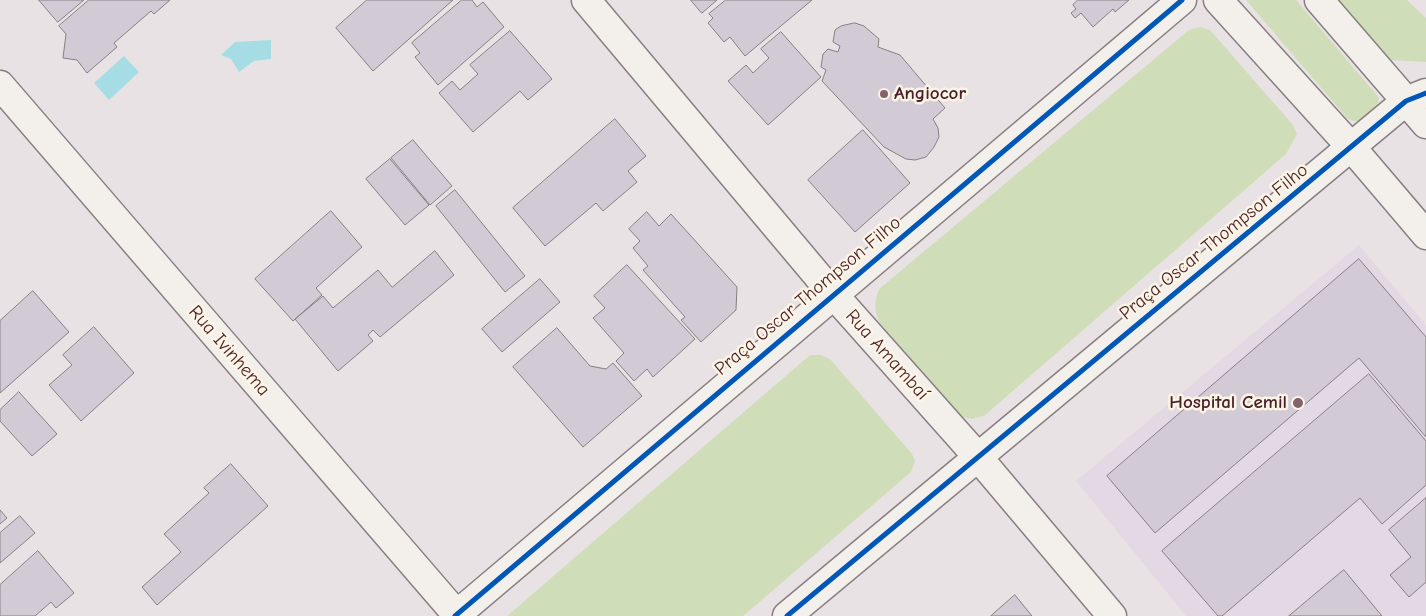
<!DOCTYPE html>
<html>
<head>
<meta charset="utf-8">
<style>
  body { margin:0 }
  canvas { display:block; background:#e8e2e5 }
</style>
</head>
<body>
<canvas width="1426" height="616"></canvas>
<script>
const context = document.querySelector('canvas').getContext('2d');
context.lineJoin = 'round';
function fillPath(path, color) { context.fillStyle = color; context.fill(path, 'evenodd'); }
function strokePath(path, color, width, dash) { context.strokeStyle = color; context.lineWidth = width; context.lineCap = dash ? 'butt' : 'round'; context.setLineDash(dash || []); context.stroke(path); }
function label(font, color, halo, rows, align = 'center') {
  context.font = font + ' "Comic Neue",sans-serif'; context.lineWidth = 5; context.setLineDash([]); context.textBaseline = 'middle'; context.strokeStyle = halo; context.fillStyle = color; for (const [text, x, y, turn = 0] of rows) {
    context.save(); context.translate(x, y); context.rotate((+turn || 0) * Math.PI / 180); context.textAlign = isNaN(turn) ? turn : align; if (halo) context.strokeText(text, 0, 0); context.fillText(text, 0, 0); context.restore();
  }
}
fillPath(new Path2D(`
  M 1359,245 L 1426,325 L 1426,616 L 1186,616 L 1076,481 Z`), '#e2d9e4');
fillPath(new Path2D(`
  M 1246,0 L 1296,0 L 1376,94 L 1379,98 C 1377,114 1362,128 1347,118 Z
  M 1337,0 L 1407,0 L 1426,18 L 1426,62 L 1391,60 Z
  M 1200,27 L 1210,30 L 1293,125 L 1297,134 L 1286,154 L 984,416 L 972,419 L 959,416 L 880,323 C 873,310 875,301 879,289 L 1189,30 Z
  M 810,355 L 821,355 L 830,359 L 912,454 L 915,461 L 911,472 L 743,616 L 507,616 Z`), '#cfdeb8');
fillPath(new Path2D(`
  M 271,40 L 271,59 L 254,61 L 239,72 L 231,59 L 221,55 L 235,42 Z
  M 124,56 L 139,72 L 109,100 L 94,83 Z`), '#a6dde4');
const building = new Path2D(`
  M 39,0 L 84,0 L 58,22 Z
  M 89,0 L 170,0 L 154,14 L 151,11 L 114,43 L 117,47 L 87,73 L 77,60 L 63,58 L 66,34 L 59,26 Z
  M 367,0 L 453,0 L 373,71 L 336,28 Z
  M 462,0 L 472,0 L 477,7 L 483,2 L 504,27 L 438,85 L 415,57 L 420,53 L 412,43 Z
  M 691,0 L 717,0 L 702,13 Z
  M 726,0 L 812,0 L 745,56 L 730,37 L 724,42 L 708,23 L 713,18 L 709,14 Z
  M 1078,0 L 1129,0 L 1115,12 L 1113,9 L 1093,27 L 1081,13 L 1075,18 L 1071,13 L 1076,9 L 1073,5 Z
  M 855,23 L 864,26 L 879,39 L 878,47 L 900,55 L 945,108 L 933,119 L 938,128 L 939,137 L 934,147 L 926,157 L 915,160 L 906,159 L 884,147 L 822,81 L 826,70 L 821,67 L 823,54 L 828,49 L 838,52 L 840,46 L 833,42 L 835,30 L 841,26 Z
  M 510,31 L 552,79 L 528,100 L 520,91 L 473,132 L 439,93 L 452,81 L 460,90 L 478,74 L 470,65 Z
  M 781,32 L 821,77 L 768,125 L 728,81 L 746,65 L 753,73 L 769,58 L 761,49 Z
  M 615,119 L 646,156 L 628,171 L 637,182 L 603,211 L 596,203 L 545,246 L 513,208 Z
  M 863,130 L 910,183 L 855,232 L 808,180 Z
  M 413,140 L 452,186 L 430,205 L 391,158 Z
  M 390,159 L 429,205 L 405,225 L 366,179 Z
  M 455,190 L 525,276 L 505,292 L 436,206 Z
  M 331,211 L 362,247 L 316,288 L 322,295 L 293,321 L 255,279 Z
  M 647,212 L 659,226 L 671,214 L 737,287 L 736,310 L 701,342 L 681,320 L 685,317 L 643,270 L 648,266 L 633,248 L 640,241 L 629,229 Z
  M 435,251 L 454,275 L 380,337 L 373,330 L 368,335 L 373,341 L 338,371 L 295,319 L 323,296 L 333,308 L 378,270 L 392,287 Z
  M 1359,259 L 1426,337 L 1426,437 L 1359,358 L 1155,533 L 1107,476 Z
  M 627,265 L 695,339 L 653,377 L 647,369 L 634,381 L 616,361 L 624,353 L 593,318 L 605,308 L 594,296 Z
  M 540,279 L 560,302 L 502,352 L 482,329 Z
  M 33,291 L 69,332 L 0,393 L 0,321 Z
  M 94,327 L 134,373 L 81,421 L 49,385 L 72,365 L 63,355 Z
  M 557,328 L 590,366 L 606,369 L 613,363 L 642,396 L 583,447 L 513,367 Z
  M 1369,374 L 1426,441 L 1426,485 L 1382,524 L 1360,498 L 1222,616 L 1218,616 L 1162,551 Z
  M 19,392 L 57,434 L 32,456 L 0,421 L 0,410 Z
  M 231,464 L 268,506 L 157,605 L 142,587 L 181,552 L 164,534 L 209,493 L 204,488 Z
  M 1426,498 L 1426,582 L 1409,597 L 1390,575 L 1411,557 L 1389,530 Z
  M 0,510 L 7,518 L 0,524 Z
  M 20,516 L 35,533 L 0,563 L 0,533 Z
  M 38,551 L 74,593 L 56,608 L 51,602 L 35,616 L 0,616 L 0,585 Z
  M 1344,570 L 1382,616 L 1289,616 Z
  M 1015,595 L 1032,616 L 991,616 Z`);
fillPath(building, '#d2cbd6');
strokePath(building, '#897e82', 1);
const minor = new Path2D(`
  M 586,0 L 833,294 L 977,456 L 1112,616
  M 1218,0 L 1352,148 L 1426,235
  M 1319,0 L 1426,124
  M 0,85 L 458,616
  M 455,616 L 1182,0
  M 787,616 L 1406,101 L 1426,93`);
strokePath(minor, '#897e82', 31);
strokePath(minor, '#f3f0eb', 28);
strokePath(new Path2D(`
  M 455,616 L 1182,0
  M 787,616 L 1406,101 L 1426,93`), '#0057b8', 5);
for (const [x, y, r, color] of [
  [884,94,5,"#81636c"],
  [1298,403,6,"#81636c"]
]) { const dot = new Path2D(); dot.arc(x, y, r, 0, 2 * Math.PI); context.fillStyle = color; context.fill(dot); strokePath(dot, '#fcf5e5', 2); }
label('bold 19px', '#4a1f2b', '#fcf5e5', [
  ["Angiocor",894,94],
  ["Hospital Cemil",1287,403,"right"]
], 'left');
label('19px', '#4a1f2b', '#fcf5e5', [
  ["Praça Oscar Thompson Filho",1214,242,-39],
  ["Praça Oscar Thompson Filho",808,296,-40],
  ["Rua Ivinhema",229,351,49],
  ["Rua Amambaí",887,355,48]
]);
</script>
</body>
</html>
